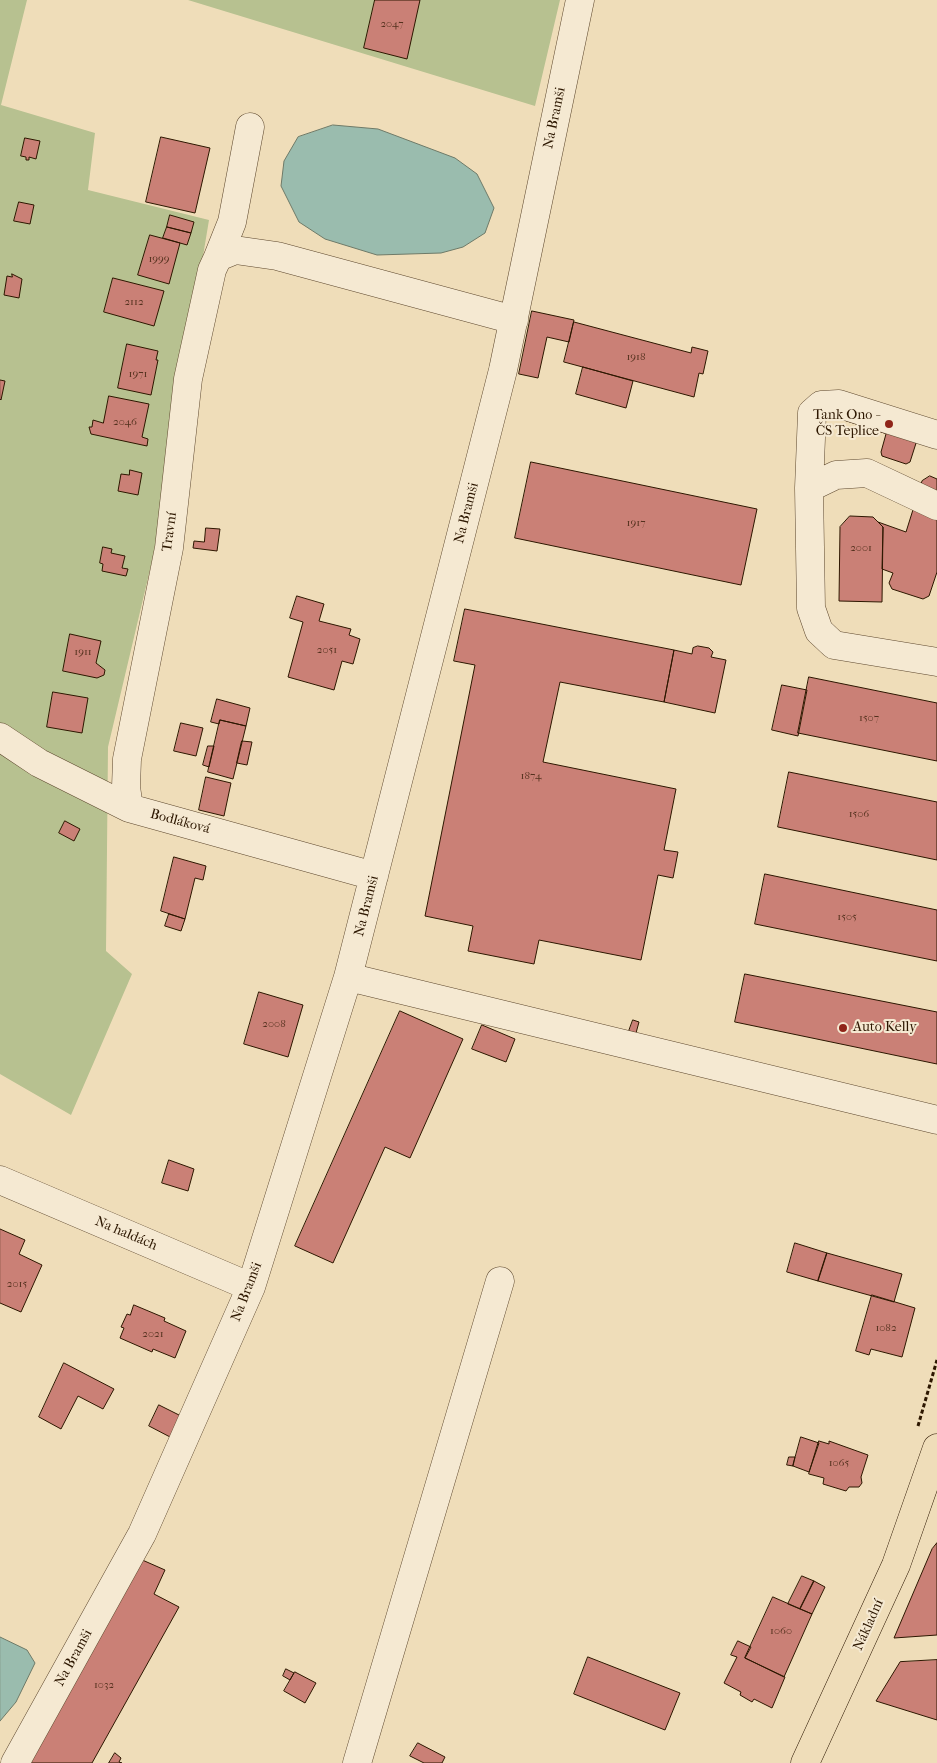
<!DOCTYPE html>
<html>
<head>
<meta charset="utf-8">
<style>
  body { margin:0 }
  canvas { display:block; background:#efddb9 }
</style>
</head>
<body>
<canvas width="937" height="1763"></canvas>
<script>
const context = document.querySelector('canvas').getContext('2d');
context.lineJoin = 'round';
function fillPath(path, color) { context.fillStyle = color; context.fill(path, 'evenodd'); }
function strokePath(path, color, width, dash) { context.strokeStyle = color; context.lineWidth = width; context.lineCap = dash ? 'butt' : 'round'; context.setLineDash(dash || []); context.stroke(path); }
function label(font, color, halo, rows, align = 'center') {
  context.font = font + ' "IM FELL French Canon",serif'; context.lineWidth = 4; context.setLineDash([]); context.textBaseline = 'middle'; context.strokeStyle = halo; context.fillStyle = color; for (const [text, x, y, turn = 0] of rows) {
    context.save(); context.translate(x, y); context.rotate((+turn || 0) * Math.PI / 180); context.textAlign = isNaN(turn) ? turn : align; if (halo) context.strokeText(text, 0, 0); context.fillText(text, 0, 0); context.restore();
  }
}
fillPath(new Path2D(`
  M 0,0 L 27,0 L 1,105 L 95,133 L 88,190 L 209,220 L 153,557 L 108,747 L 106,951 L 132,974 L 71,1115 L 0,1074 Z
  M 188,0 L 560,0 L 535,106 Z`), '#b7c190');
const water = new Path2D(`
  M 333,125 L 378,129 L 455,158 L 477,174 L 494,208 L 485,233 L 463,247 L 441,253 L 377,255 L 325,239 L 299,222 L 281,186 L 284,161 L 298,137 Z
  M 0,1637 L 27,1650 L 35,1663 L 16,1702 L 0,1721 Z`);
fillPath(water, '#9abcae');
strokePath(water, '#6e7a68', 1);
const building = new Path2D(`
  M 375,0 L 420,0 L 407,59 L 364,48 Z
  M 161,137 L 210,148 L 195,213 L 146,202 Z
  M 25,138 L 40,141 L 36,159 L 29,157 L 29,160 L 26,160 L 26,157 L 21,156 Z
  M 19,202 L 34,205 L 30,224 L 14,221 Z
  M 170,215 L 194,222 L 191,233 L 167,227 Z
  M 167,227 L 191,233 L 187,245 L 163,238 Z
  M 150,235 L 180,243 L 169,284 L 138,275 Z
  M 12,274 L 22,279 L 19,298 L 4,295 L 7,276 L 12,277 Z
  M 113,278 L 164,291 L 154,326 L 104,312 Z
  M 532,311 L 574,320 L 569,342 L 547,337 L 538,378 L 519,374 Z
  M 574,322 L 691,353 L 692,347 L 708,351 L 703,374 L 699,373 L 694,397 L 564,362 Z
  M 127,344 L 158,351 L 156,360 L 158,360 L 151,395 L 118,388 Z
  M 583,367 L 633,381 L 626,408 L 576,394 Z
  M 0,380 L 5,381 L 1,400 L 0,399 Z
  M 109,396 L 149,404 L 142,437 L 148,439 L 147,446 L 91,434 L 89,427 L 92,427 L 93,420 L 103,423 Z
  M 835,417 L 924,418 L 910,462 L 906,464 L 882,456 L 881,452 L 886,434 Z
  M 531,462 L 757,509 L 741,585 L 515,538 Z
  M 130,470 L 142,473 L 138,495 L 118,491 L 121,474 L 129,475 Z
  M 930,476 L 937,479 L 937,572 L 929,596 L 923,599 L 892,589 L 889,583 L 893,573 L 882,569 L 883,527 L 878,522 L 906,532 L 922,481 Z
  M 850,516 L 873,517 L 883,527 L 882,602 L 839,601 L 840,527 Z
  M 206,528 L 220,529 L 217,551 L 193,548 L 194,541 L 204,542 Z
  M 103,547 L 112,549 L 111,553 L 125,556 L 122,568 L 128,569 L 126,576 L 102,571 L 103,564 L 100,563 Z
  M 297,596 L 324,604 L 319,621 L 351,629 L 349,635 L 360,639 L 353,664 L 342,661 L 334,690 L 288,677 L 303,622 L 290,618 Z
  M 465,609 L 674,650 L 664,702 L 560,682 L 543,762 L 676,789 L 664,850 L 678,852 L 673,878 L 658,875 L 641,960 L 539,940 L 534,964 L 468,951 L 473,926 L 425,916 L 475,665 L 454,661 Z
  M 70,634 L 101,641 L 96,663 L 105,670 L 104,675 L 97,678 L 63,671 Z
  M 698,646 L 709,648 L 713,652 L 711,657 L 726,660 L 715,713 L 664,702 L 674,650 L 692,654 L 693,648 Z
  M 809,677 L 937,703 L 937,761 L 798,733 Z
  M 782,685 L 807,690 L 798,736 L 772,730 Z
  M 53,692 L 88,698 L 82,733 L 47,727 Z
  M 217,699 L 250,708 L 246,726 L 220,720 L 219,724 L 211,722 Z
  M 220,720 L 246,726 L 233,779 L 208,772 Z
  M 181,723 L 203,728 L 196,756 L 174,751 Z
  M 242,741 L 252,742 L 247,765 L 237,763 Z
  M 208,746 L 214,746 L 209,767 L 203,765 Z
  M 789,772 L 937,802 L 937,860 L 778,827 Z
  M 206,777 L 231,783 L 224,816 L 199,810 Z
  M 65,821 L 80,829 L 74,841 L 59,833 Z
  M 174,857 L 206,866 L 203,880 L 195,878 L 185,919 L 161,911 Z
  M 765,874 L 937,910 L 937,961 L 755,924 Z
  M 169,914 L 185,919 L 181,931 L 165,926 Z
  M 745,974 L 937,1012 L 937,1064 L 735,1022 Z
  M 259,992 L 303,1005 L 288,1057 L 244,1044 Z
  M 400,1011 L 463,1039 L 410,1158 L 385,1147 L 333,1263 L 295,1246 Z
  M 633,1020 L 639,1022 L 636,1033 L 629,1031 Z
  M 482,1025 L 515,1039 L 506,1062 L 472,1049 Z
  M 169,1160 L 194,1169 L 188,1191 L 162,1183 Z
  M 0,1229 L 25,1240 L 19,1254 L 42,1265 L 21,1312 L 0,1303 Z
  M 795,1243 L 827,1253 L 818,1281 L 787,1272 Z
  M 827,1253 L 902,1274 L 894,1302 L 818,1281 Z
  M 872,1295 L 915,1308 L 902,1357 L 871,1349 L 869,1355 L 856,1351 Z
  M 134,1305 L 165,1318 L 164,1321 L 186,1331 L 175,1358 L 153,1349 L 152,1352 L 120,1338 L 124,1328 L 121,1327 L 127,1314 L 130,1315 Z
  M 64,1363 L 114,1389 L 103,1409 L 78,1396 L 61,1429 L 39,1417 Z
  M 159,1405 L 183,1417 L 172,1438 L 149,1426 Z
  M 801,1437 L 819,1443 L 809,1472 L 793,1466 Z
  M 819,1441 L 829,1444 L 829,1441 L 868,1455 L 861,1477 L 862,1483 L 859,1487 L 849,1487 L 846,1491 L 823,1484 L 824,1478 L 809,1474 Z
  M 789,1457 L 795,1457 L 793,1466 L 787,1465 Z
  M 937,1543 L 937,1635 L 894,1638 L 932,1549 Z
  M 140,1559 L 165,1570 L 154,1594 L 179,1607 L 92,1763 L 29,1763 Z
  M 802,1576 L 814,1581 L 800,1609 L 788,1604 Z
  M 814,1581 L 825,1587 L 812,1614 L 800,1609 Z
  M 773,1597 L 812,1614 L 784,1677 L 745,1658 Z
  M 738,1641 L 751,1647 L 745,1658 L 785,1677 L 772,1708 L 754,1699 L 752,1702 L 740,1695 L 741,1692 L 724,1683 L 737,1657 L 731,1655 Z
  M 588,1657 L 680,1693 L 665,1730 L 574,1694 Z
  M 937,1660 L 937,1720 L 876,1701 L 900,1662 Z
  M 286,1669 L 294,1673 L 290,1680 L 283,1676 Z
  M 295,1672 L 316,1683 L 305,1703 L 284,1691 Z
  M 418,1743 L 445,1757 L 442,1763 L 424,1763 L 410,1756 Z
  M 115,1753 L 121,1758 L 119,1762 L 122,1763 L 109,1763 Z`);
fillPath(building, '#ca8076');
strokePath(building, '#2d1700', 1);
const minor = new Path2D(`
  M 218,257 L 232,222 L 250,127
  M 809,488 L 812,413 L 821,405 L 839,404 L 937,435
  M 937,506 L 867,473 L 836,475 L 809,488 L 811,608 L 819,631 L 834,645 L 937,662
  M 0,737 L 39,763 L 129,808 L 374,876
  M 129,808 L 126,787 L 127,759 L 169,548 L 188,379 L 212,270 L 218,257 L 235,250 L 277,256 L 514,320
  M 348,977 L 937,1120
  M 0,1180 L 251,1287
  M 15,1763 L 142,1534 L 251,1287 L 348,977 L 503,370 L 580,0
  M 357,1763 L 500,1281`);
const major = new Path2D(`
  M 805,1763 L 896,1565 L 937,1448`);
strokePath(minor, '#5e482e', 29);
strokePath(major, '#2d1700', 29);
strokePath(new Path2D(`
  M 918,1426 L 937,1360`), '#2d1700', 3, [4, 2.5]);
strokePath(minor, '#f5e9d2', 28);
strokePath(major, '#efddb9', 28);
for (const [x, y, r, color] of [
  [889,424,5,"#8f2418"],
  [843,1028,5,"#8f2418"]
]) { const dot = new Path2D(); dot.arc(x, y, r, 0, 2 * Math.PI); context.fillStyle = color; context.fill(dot); strokePath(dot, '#f5e9d2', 2); }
label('11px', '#54311e', null, [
  ["2047",392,24],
  ["1999",159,259],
  ["2112",134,302],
  ["1918",636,357],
  ["1971",138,374],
  ["2046",125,422],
  ["1917",636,523],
  ["2001",861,548],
  ["2051",327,650],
  ["1911",83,652],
  ["1507",869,718],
  ["1874",531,776],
  ["1506",859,814],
  ["1505",847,917],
  ["2008",274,1024],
  ["2015",17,1284],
  ["1082",886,1328],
  ["2021",153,1334],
  ["1065",839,1463],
  ["1060",781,1631],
  ["1032",104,1685]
]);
label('14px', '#2d1700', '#f5e9d2', [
  ["Na Bramši",555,118,-78],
  ["Na Bramši",467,513,-76],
  ["Travní",170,532,-82],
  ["Bodláková",180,822,15],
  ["Na Bramši",367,906,-76],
  ["Na haldách",126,1234,23],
  ["Na Bramši",247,1292,-69],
  ["Nákladní",869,1625,-66],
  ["Na Bramši",74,1658,-61]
]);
label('14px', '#2d1700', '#f5e9d2', [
  ["Tank Ono -",879,416],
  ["ČS Teplice",879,432],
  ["Auto Kelly",853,1028,"left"]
], 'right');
</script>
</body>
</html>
